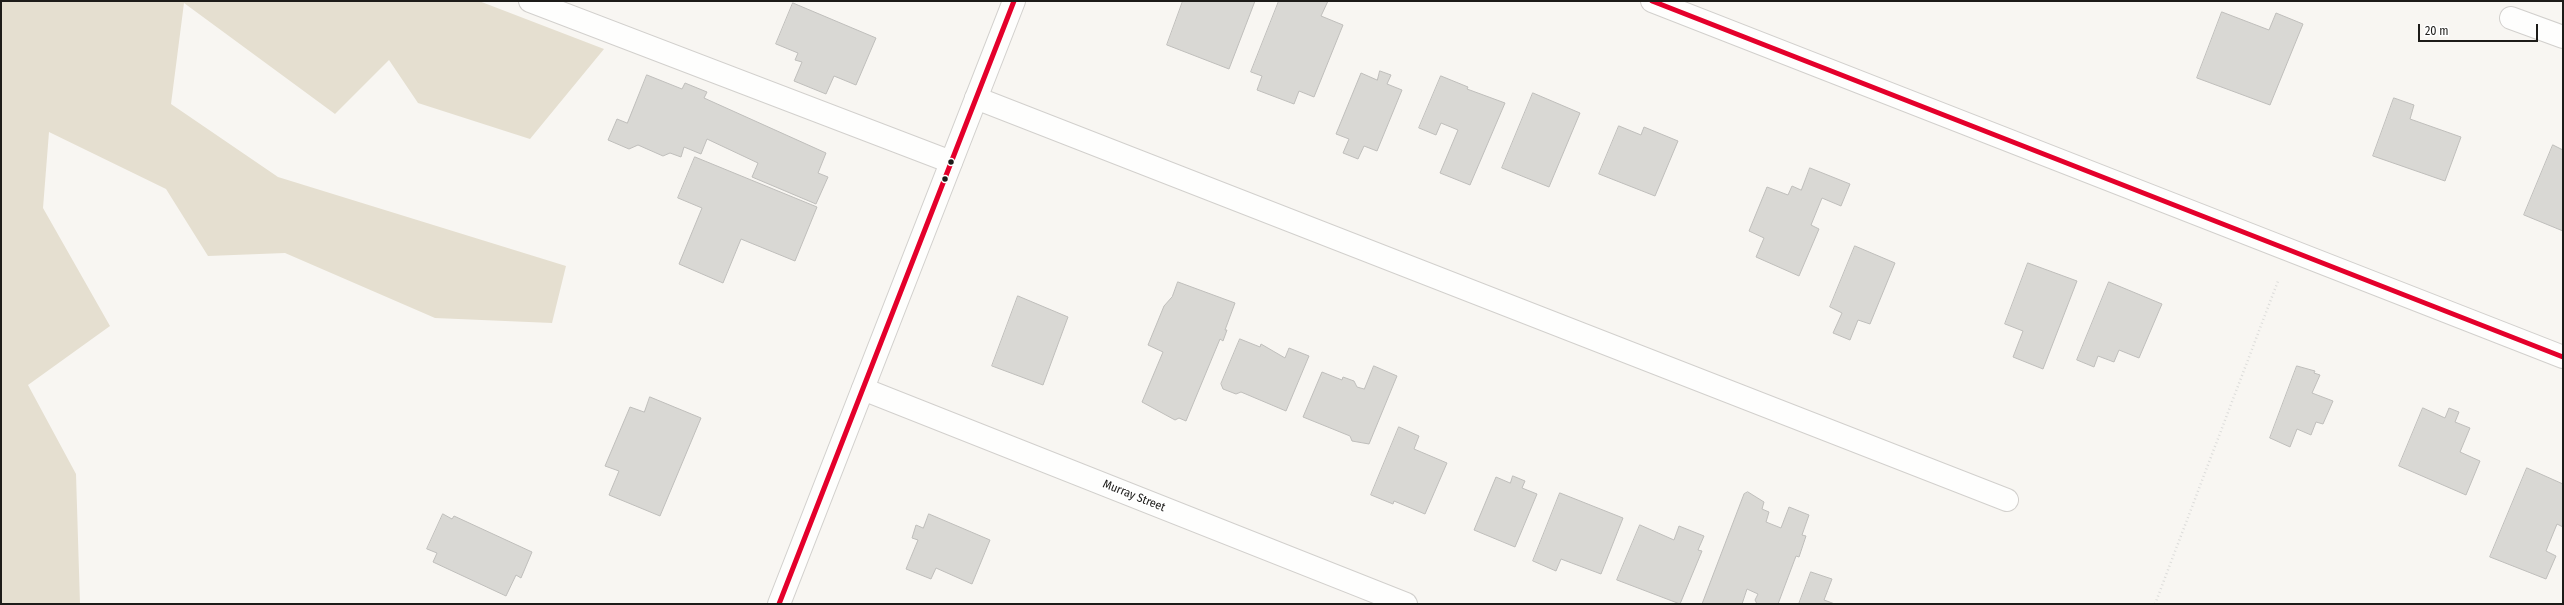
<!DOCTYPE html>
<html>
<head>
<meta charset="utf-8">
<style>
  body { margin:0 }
  #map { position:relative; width:2564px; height:605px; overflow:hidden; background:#f8f6f2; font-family:"Fira Sans Condensed",sans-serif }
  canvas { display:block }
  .frame { position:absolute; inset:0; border:2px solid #1d1c19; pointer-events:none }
  .scale { position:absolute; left:2418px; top:24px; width:120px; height:18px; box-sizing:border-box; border:2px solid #1d1c19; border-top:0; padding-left:5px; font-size:12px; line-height:14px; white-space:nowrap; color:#1d1c19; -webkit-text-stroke:3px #fff; paint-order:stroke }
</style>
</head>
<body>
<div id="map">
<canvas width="2564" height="605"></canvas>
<div class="frame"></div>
<div class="scale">20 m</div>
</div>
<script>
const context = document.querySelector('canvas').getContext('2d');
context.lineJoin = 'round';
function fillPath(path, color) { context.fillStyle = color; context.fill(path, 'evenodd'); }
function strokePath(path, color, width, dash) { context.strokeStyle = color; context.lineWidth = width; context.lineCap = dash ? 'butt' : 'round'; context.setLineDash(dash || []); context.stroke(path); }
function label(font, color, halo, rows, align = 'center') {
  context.font = font + ' "Fira Sans Condensed",sans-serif'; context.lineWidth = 3; context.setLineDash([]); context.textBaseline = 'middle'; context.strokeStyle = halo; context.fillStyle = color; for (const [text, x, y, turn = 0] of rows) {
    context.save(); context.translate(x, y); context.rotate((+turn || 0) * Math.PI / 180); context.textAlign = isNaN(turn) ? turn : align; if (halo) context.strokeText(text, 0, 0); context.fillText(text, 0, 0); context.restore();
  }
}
fillPath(new Path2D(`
  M 1,1 L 479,1 L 604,49 L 530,139 L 418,103 L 389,60 L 335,114 L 184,3 L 171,104 L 278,177 L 566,266 L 552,323 L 435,318 L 285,253 L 208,256 L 166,189 L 49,132 L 43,208 L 110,326 L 28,385 L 76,474 L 80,604 L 1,604 Z`), '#e5dfd0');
const building = new Path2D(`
  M 1183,1 L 1255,1 L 1229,69 L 1167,45 Z
  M 1279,1 L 1328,1 L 1321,16 L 1343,25 L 1314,97 L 1299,91 L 1294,104 L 1257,90 L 1262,76 L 1251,72 Z
  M 793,3 L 876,38 L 856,85 L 834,76 L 826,94 L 794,81 L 802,62 L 795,60 L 798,53 L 776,44 Z
  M 2222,12 L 2269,30 L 2276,13 L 2303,24 L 2270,105 L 2197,78 Z
  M 1380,71 L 1391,75 L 1387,84 L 1402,90 L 1377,151 L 1364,146 L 1358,159 L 1343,153 L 1349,139 L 1336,134 L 1361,73 L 1377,80 Z
  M 647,75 L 682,89 L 685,83 L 707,92 L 704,98 L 826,153 L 818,173 L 828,177 L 816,204 L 752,177 L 758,163 L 707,139 L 701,154 L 684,147 L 681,157 L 670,153 L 663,156 L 638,145 L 629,149 L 608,140 L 617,119 L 627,123 Z
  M 1441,76 L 1468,87 L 1467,89 L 1505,103 L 1470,185 L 1440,173 L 1458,130 L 1441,123 L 1436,135 L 1419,128 Z
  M 1533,93 L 1580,113 L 1549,187 L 1502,168 Z
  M 2394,98 L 2414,105 L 2410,119 L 2461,137 L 2445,181 L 2373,156 Z
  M 1619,126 L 1641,135 L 1644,127 L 1678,141 L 1655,196 L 1599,174 Z
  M 2553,145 L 2563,150 L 2563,231 L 2524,215 Z
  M 695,157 L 817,207 L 795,261 L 741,239 L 723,283 L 679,264 L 702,208 L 678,198 Z
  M 1810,168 L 1850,184 L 1841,206 L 1822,198 L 1811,225 L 1819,229 L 1799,276 L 1756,257 L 1764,238 L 1749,231 L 1767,187 L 1788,195 L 1792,186 L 1801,190 Z
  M 1855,246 L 1895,263 L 1870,324 L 1858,320 L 1850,340 L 1833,333 L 1842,313 L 1830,307 Z
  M 2028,263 L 2077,281 L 2043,369 L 2013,357 L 2023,331 L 2005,324 Z
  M 1178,282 L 1235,303 L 1225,330 L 1227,330 L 1223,341 L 1220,339 L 1186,421 L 1179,418 L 1175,420 L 1142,402 L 1163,352 L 1148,345 L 1164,306 L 1172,297 Z
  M 2109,282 L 2162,304 L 2139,358 L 2119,350 L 2114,362 L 2098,356 L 2094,367 L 2077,360 Z
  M 1018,296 L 1068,317 L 1043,385 L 992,366 Z
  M 1240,339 L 1260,347 L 1261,344 L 1285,358 L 1289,348 L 1309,356 L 1286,411 L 1241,392 L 1236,394 L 1223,389 L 1221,384 Z
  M 1374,366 L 1397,376 L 1369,444 L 1352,441 L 1350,436 L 1303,417 L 1322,372 L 1342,380 L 1343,377 L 1354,381 L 1357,387 L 1364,389 Z
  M 2297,366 L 2315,371 L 2314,373 L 2320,375 L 2312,393 L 2333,401 L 2323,424 L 2316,422 L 2311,435 L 2297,429 L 2290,447 L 2270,438 Z
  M 650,397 L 701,418 L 660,516 L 609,495 L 619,471 L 605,466 L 630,407 L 644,412 Z
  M 2423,408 L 2445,418 L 2449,408 L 2459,412 L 2455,422 L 2470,428 L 2460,452 L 2480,461 L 2466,495 L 2399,466 Z
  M 1399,427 L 1419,436 L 1414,449 L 1447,463 L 1425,514 L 1394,501 L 1393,504 L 1371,495 Z
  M 2527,468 L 2563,484 L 2563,527 L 2557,524 L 2546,551 L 2556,556 L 2546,579 L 2490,557 Z
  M 1513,476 L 1525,481 L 1522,488 L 1537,494 L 1515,547 L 1474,530 L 1496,477 L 1510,483 Z
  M 1748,492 L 1764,502 L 1762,509 L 1769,512 L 1766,522 L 1781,528 L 1789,507 L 1809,515 L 1802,535 L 1806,536 L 1799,557 L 1796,556 L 1778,604 L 1757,604 L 1755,600 L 1758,594 L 1747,589 L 1742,604 L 1702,604 L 1744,494 Z
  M 1560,493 L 1623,518 L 1601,574 L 1561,559 L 1556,571 L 1533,561 Z
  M 443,514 L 452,519 L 454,516 L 532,552 L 521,578 L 516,575 L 506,596 L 433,562 L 437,553 L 427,549 Z
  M 929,514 L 990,540 L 972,584 L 936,568 L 931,579 L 906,569 L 918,540 L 912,538 L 916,525 L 923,528 Z
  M 1640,525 L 1674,540 L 1679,526 L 1704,536 L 1698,550 L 1702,551 L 1680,604 L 1617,580 Z
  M 1811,572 L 1832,579 L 1824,600 L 1835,604 L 1799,604 Z`);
fillPath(building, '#d9d8d4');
strokePath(building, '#bfbebb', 1);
const service = new Path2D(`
  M 530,1 L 951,162
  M 2511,18 L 2563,37
  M 976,98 L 2007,500`);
const minor = new Path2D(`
  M 863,389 L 1406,604`);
const tertiary = new Path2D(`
  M 1652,1 L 2563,357
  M 779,604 L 1014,1`);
strokePath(service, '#d2d0cd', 24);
strokePath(minor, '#d2d0cd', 24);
strokePath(tertiary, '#d2d0cd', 24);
strokePath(new Path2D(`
  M 2155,604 L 2278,281`), '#dcdcda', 2.5, [1, 3]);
strokePath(service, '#fefefd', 22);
strokePath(minor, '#fefefd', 22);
strokePath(tertiary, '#fefefd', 22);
strokePath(new Path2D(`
  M 1652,1 L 2563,357
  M 779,604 L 1014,1`), '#e4002b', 5);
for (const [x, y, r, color] of [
  [951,162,3.5,"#1d1c19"],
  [945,179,3.5,"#1d1c19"]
]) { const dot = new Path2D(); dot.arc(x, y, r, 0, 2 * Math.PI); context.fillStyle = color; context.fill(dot); strokePath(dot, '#fff', 1.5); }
label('12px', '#1d1c19', '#fff', [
  ["Murray Street",1134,496,22]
]);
</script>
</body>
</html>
